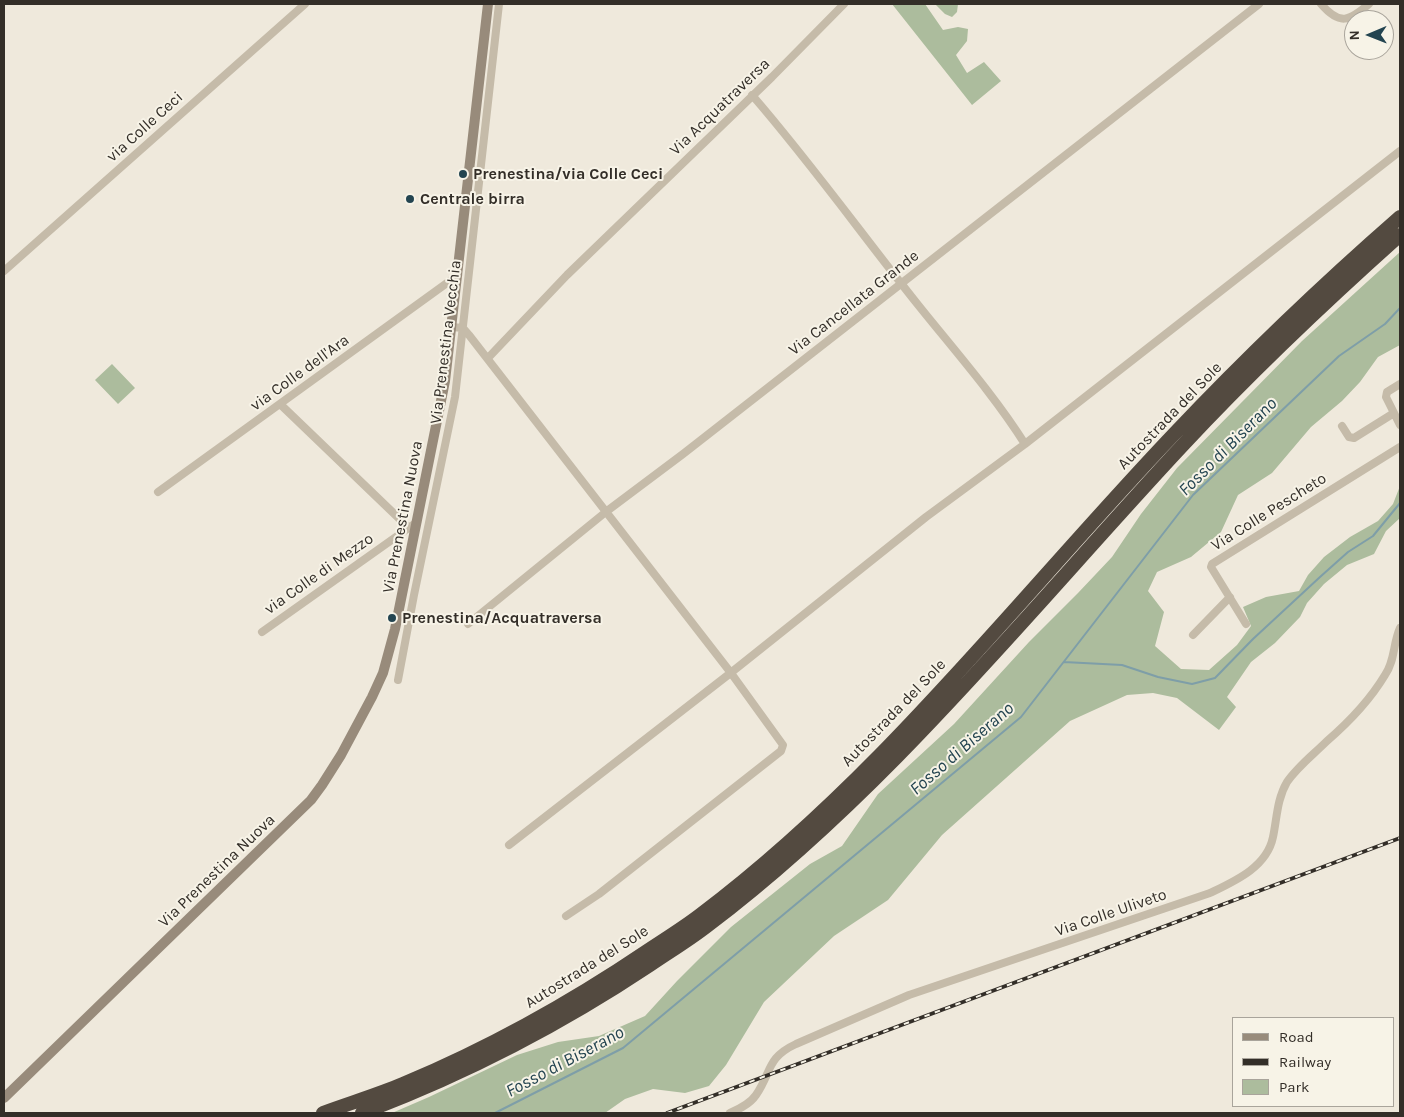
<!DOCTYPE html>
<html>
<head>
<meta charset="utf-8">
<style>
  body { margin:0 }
  #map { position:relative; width:1404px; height:1117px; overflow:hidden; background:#efe9dc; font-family:Karla,sans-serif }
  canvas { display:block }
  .frame { position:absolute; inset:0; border:5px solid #332e28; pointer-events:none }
  .legend { position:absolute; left:1232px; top:1017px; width:162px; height:90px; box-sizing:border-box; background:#f7f3e7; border:1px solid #a9a49b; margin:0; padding:6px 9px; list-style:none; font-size:15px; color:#332e28 }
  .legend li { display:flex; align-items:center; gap:10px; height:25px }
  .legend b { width:25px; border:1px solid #a9a49b }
  .north { position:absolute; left:1344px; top:10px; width:50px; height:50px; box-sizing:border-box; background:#f7f3e7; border:1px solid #a9a49b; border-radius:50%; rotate:269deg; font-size:14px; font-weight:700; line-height:20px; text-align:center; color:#332e28 }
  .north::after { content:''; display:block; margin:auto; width:18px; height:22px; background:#234450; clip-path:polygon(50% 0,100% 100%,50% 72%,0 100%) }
</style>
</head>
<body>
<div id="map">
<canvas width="1404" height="1117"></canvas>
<div class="frame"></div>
<ul class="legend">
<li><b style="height:6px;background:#988b7b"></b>Road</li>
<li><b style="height:6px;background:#332e28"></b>Railway</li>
<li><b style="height:14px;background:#acbc9d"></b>Park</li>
</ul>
<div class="north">N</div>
</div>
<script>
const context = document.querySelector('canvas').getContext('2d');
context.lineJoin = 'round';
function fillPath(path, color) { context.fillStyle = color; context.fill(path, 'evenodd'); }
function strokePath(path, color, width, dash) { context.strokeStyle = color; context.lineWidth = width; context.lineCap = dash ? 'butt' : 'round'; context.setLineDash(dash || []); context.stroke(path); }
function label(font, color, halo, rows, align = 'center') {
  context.font = font + ' Karla,sans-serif'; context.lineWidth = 4; context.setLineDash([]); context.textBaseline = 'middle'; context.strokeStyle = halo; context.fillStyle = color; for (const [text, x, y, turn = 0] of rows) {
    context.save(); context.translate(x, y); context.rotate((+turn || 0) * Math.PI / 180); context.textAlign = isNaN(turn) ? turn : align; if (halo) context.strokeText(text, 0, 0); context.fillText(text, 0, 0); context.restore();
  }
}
fillPath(new Path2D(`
  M 892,4 L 925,4 L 943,30 L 958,27 L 968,29 L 967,41 L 956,55 L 967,73 L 984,62 L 1001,81 L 972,105 Z
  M 935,4 L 958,4 L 957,12 L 952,17 L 945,14 Z
  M 1400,252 L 1400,345 L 1378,357 L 1360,382 L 1342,401 L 1311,427 L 1272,473 L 1238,495 L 1221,532 L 1191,557 L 1157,572 L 1148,591 L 1164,612 L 1155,646 L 1181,669 L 1209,670 L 1237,645 L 1251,626 L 1243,607 L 1266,597 L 1299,591 L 1308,575 L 1324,557 L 1350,537 L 1378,521 L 1393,504 L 1400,486 L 1400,518 L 1386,531 L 1374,554 L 1347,565 L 1324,584 L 1307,603 L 1300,617 L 1275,643 L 1251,662 L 1227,697 L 1236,707 L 1219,730 L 1177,698 L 1153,693 L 1127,695 L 1070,721 L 942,835 L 888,900 L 834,936 L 764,1002 L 726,1065 L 709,1086 L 685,1093 L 653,1089 L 625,1099 L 605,1113 L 392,1113 L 429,1097 L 517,1055 L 558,1042 L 599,1036 L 645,1016 L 677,981 L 731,927 L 810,864 L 842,846 L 878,794 L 954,724 L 1029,642 L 1078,593 L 1112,557 L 1141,514 L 1177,468 L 1302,341 Z
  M 112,364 L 135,388 L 118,404 L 95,380 Z`), '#acbc9d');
strokePath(new Path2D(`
  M 1064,662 L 1122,665 L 1158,677 L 1192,684 L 1215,678 L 1253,639 L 1320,577 L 1348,552 L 1373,536 L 1400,503
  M 495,1113 L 623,1048 L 1021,717 L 1193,495 L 1339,356 L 1385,324 L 1400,308`), '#7e9ea8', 2);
strokePath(new Path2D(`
  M 1321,4 C 1340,26 1349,21 1369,4
  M 752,95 C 811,163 863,236 919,306 C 955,351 994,395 1025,444
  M 4,271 L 305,4
  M 452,327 L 463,328 L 469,335 L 731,673 L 783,745 L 781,751 L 599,894 L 566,916
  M 488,358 L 567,275 L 772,77 L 844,4
  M 1400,384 L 1387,392 L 1386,397 L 1400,425
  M 280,404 L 409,528
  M 1342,426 L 1349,437 L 1354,438 L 1394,413
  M 158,492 L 458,275
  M 468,624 L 607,511 L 683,454 L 1259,4
  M 1246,624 L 1211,567 L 1212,564 L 1400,447
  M 262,632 L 417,522
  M 1193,635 L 1230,597
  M 398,680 L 414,595 L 455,397 L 499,4
  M 509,845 L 728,675 L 926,517 L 1025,444 L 1400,151
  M 730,1113 C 739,1109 750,1104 756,1095 C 772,1072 766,1058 796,1044 L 909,995 L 1210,893 C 1235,881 1267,867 1273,837 C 1277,818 1277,799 1287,782 C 1298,766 1314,754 1327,741 C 1349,722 1370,700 1385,675 C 1395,661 1393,643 1400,628`), '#c5bba9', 8);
strokePath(new Path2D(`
  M 4,1098 L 311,800 L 322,785 L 341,755 L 372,697 L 383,673 L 395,629 L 445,381 L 488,4`), '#988b7b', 10);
strokePath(new Path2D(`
  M 323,1113 C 350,1103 377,1095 403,1084 C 489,1048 570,1003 647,951 C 665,939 683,928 700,915 C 881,779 1019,597 1174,434 C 1246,358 1321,286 1400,217
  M 362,1113 C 463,1075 560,1025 650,965 C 669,952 689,940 707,926 C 887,790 1029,610 1182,446 C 1251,372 1325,302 1400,235`), '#534a40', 14);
const rail = new Path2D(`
  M 667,1113 L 1400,838`);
strokePath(rail, '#332e28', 4);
strokePath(rail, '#f7f3e7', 2, [5.5]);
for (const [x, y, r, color] of [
  [463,174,5,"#234450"],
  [410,199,5,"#234450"],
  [392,618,5,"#234450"]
]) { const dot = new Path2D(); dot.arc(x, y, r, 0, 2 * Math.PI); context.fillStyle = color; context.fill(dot); strokePath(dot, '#f7f3e7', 2); }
label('16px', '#332e28', '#f7f3e7', [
  ["Via Acquatraversa",720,107,-44],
  ["via Colle Ceci",145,127,-42],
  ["Via Cancellata Grande",854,303,-38],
  ["Via Prenestina Vecchia",446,342,-83],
  ["via Colle dell'Ara",300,373,-36],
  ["Autostrada del Sole",1170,416,-46],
  ["Via Colle Pescheto",1269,512,-32],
  ["Via Prenestina Nuova",403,517,-79],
  ["via Colle di Mezzo",319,574,-35],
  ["Autostrada del Sole",894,713,-46],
  ["Via Prenestina Nuova",217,871,-44],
  ["Via Colle Uliveto",1111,913,-19],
  ["Autostrada del Sole",587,967,-32]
]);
label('bold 16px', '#332e28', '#f7f3e7', [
  ["Prenestina/via Colle Ceci",473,174],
  ["Centrale birra",420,199],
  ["Prenestina/Acquatraversa",402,618]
], 'left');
label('italic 18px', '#234450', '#f7f3e7', [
  ["Fosso di Biserano",1228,447,-45],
  ["Fosso di Biserano",962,749,-41],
  ["Fosso di Biserano",565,1062,-28]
]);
</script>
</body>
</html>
